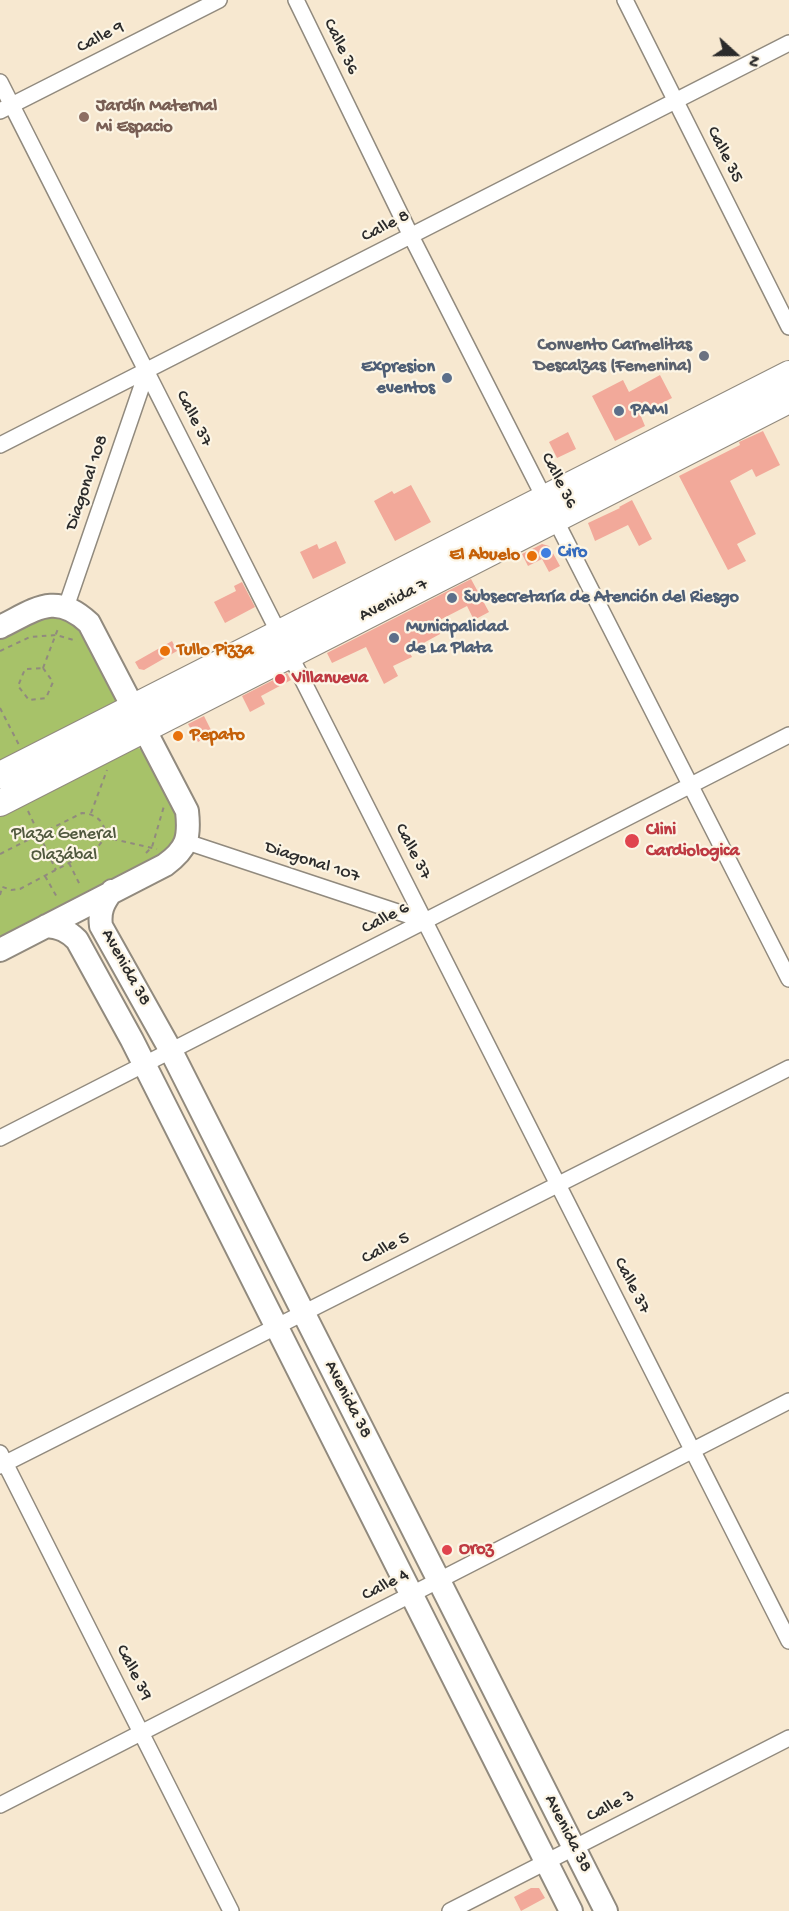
<!DOCTYPE html>
<html>
<head>
<meta charset="utf-8">
<style>
  body { margin:0 }
  #map { position:relative; width:789px; height:1911px; overflow:hidden; background:#f7e8d0; font-family:"Gochi Hand",sans-serif }
  canvas { display:block }
  .north { position:absolute; left:705px; top:24px; width:60px; height:60px; -webkit-text-stroke:4px #fcf5e5; paint-order:stroke; rotate:111deg; font-size:16px; font-weight:700; line-height:24px; text-align:center; color:#2b2b2b }
  .north::after { content:''; display:block; margin:auto; width:21px; height:27px; background:#2b2b2b; clip-path:polygon(50% 0,100% 100%,50% 72%,0 100%) }
</style>
</head>
<body>
<div id="map">
<canvas width="789" height="1911"></canvas>
<div class="north">N</div>
</div>
<script>
const context = document.querySelector('canvas').getContext('2d');
context.lineJoin = 'round';
function fillPath(path, color) { context.fillStyle = color; context.fill(path, 'evenodd'); }
function strokePath(path, color, width, dash) { context.strokeStyle = color; context.lineWidth = width; context.lineCap = dash ? 'butt' : 'round'; context.setLineDash(dash || []); context.stroke(path); }
function label(font, color, halo, rows, align = 'center') {
  context.font = font + ' "Gochi Hand",sans-serif'; context.lineWidth = 4.5; context.setLineDash([]); context.textBaseline = 'middle'; context.strokeStyle = halo; context.fillStyle = color; for (const [text, x, y, turn = 0] of rows) {
    context.save(); context.translate(x, y); context.rotate((+turn || 0) * Math.PI / 180); context.textAlign = isNaN(turn) ? turn : align; if (halo) context.strokeText(text, 0, 0); context.fillText(text, 0, 0); context.restore();
  }
}
fillPath(new Path2D(`
  M 44,614 L 67,614 L 89,627 L 120,689 L 113,709 L 0,767 L 0,637 Z
  M 132,746 L 151,752 L 185,818 L 174,855 L 0,944 L 0,813 Z`), '#a7c269');
fillPath(new Path2D(`
  M 660,375 L 672,398 L 640,414 L 645,426 L 615,441 L 592,396 L 623,380 L 629,392 Z
  M 763,431 L 780,465 L 756,477 L 752,469 L 730,481 L 756,534 L 737,544 L 746,561 L 728,570 L 679,476 L 740,445 L 739,442 Z
  M 568,432 L 576,449 L 557,458 L 549,442 Z
  M 411,485 L 431,522 L 395,541 L 374,501 L 392,491 L 394,494 Z
  M 632,500 L 652,539 L 639,546 L 628,525 L 595,541 L 588,523 L 620,508 L 619,507 Z
  M 336,541 L 346,563 L 313,579 L 300,552 L 317,544 L 319,549 Z
  M 542,544 L 549,546 L 560,566 L 549,572 L 542,559 L 528,566 L 522,554 Z
  M 471,579 L 489,612 L 474,620 L 467,606 L 434,623 L 440,634 L 409,651 L 412,657 L 393,666 L 398,676 L 384,684 L 366,647 L 332,663 L 327,653 Z
  M 242,582 L 255,607 L 225,623 L 214,602 L 236,591 L 234,586 Z
  M 172,641 L 177,651 L 144,670 L 139,669 L 135,662 Z
  M 287,673 L 291,680 L 261,696 L 265,704 L 250,712 L 242,696 Z
  M 204,716 L 213,734 L 198,742 L 188,724 Z
  M 531,1888 L 539,1888 L 545,1898 L 521,1911 L 514,1897 Z`), '#f2a99a');
const minor = new Path2D(`
  M 296,0 L 411,236 L 789,979
  M 625,0 L 789,327
  M 0,82 L 789,1641
  M 0,111 L 219,0
  M 0,445 L 789,43
  M 66,607 L 147,371
  M 187,842 L 425,921
  M 0,1138 L 789,735
  M 0,1453 L 231,1911
  M 0,1466 L 789,1068
  M 0,1805 L 789,1401
  M 450,1911 L 789,1738`);
const secondary = new Path2D(`
  M 0,627 C 35,610 55,591 89,623 L 187,811 C 190,838 187,849 165,865 L 0,950
  M 112,891 C 103,903 99,911 101,926 L 171,1051 L 606,1911
  M 46,926 C 60,927 68,931 77,940 L 132,1040 L 571,1911`);
const primary = new Path2D(`
  M 0,775 L 789,374
  M 0,803 L 789,400`);
strokePath(minor, '#918a7e', 18);
strokePath(secondary, '#918a7e', 26);
strokePath(primary, '#918a7e', 28);
strokePath(new Path2D(`
  M 0,651 L 30,637 L 56,635 L 77,641
  M 43,668 L 53,682 L 46,698 L 29,700 L 18,686 L 25,669 Z
  M 43,668 L 59,626
  M 0,708 L 19,745
  M 28,811 L 56,870
  M 91,813 L 107,770
  M 104,837 L 157,849
  M 146,853 L 152,847 L 164,806
  M 0,854 L 82,813 C 104,814 113,835 95,849 L 20,889 L 11,890 L 0,886
  M 69,863 L 81,887
  M 45,876 L 58,899
  M 0,895 L 2,888`), '#918a7e', 2, [4.5, 4.5]);
strokePath(minor, '#fff', 15);
strokePath(secondary, '#fff', 22);
strokePath(primary, '#fff', 26);
for (const [x, y, r, color] of [
  [84,117,6,"#8d6e63"],
  [704,356,6,"#6b7280"],
  [447,378,6,"#5c6f8a"],
  [619,411,6,"#5c6f8a"],
  [546,553,6,"#3f7fe0"],
  [532,556,6,"#e8710a"],
  [452,598,6,"#5c6f8a"],
  [394,638,6,"#5c6f8a"],
  [165,651,6,"#e8710a"],
  [280,679,6,"#e0444e"],
  [178,736,6,"#e8710a"],
  [632,841,8,"#e0444e"],
  [447,1550,6,"#e0444e"]
]) { const dot = new Path2D(); dot.arc(x, y, r, 0, 2 * Math.PI); context.fillStyle = color; context.fill(dot); strokePath(dot, '#fcf5e5', 2); }
label('18px', '#2b2b2b', '#fcf5e5', [
  ["Calle 9",101,38,-27],
  ["Calle 36",340,47,64],
  ["Calle 35",724,155,63],
  ["Calle 8",386,227,-27],
  ["Calle 37",193,419,63],
  ["Calle 36",558,481,63],
  ["Diagonal 108",88,483,-71],
  ["Avenida 7",394,601,-27],
  ["Calle 37",412,852,63],
  ["Diagonal 107",312,863,18],
  ["Calle 6",386,919,-27],
  ["Avenida 38",125,968,61],
  ["Calle 5",386,1249,-27],
  ["Calle 37",631,1286,63],
  ["Avenida 38",347,1400,63],
  ["Calle 4",386,1586,-27],
  ["Calle 39",133,1673,63],
  ["Calle 3",611,1807,-27],
  ["Avenida 38",567,1834,63]
]);
label('bold 18px', '#785e54', '#fcf5e5', [
  ["Jardín Maternal",96,107],
  ["Mi Espacio",96,128]
], 'left');
label('bold 18px', '#5b616d', '#fcf5e5', [
  ["Convento Carmelitas",692,346],
  ["Descalzas (Femenina)",692,367]
], 'right');
label('bold 18px', '#4e5e75', '#fcf5e5', [
  ["Expresion",435,368,"right"],
  ["eventos",435,389,"right"],
  ["PAMI",631,411],
  ["Subsecretaría de Atención del Riesgo",464,598],
  ["Municipalidad",406,628],
  ["de La Plata",406,649]
], 'left');
label('bold 18px', '#366cbe', '#fcf5e5', [
  ["Ciro",558,553]
], 'left');
label('bold 18px', '#c56008', '#fcf5e5', [
  ["El Abuelo",520,556,"right"],
  ["Tullo Pizza",177,651],
  ["Pepato",190,736]
], 'left');
label('bold 18px', '#be3a42', '#fcf5e5', [
  ["Villanueva",292,679],
  ["Clini",646,831],
  ["Cardiologica",646,852],
  ["Oroz",459,1550]
], 'left');
label('18px', '#50583e', '#fcf5e5', [
  ["Plaza General",64,835],
  ["Olazábal",64,856]
]);
</script>
</body>
</html>
